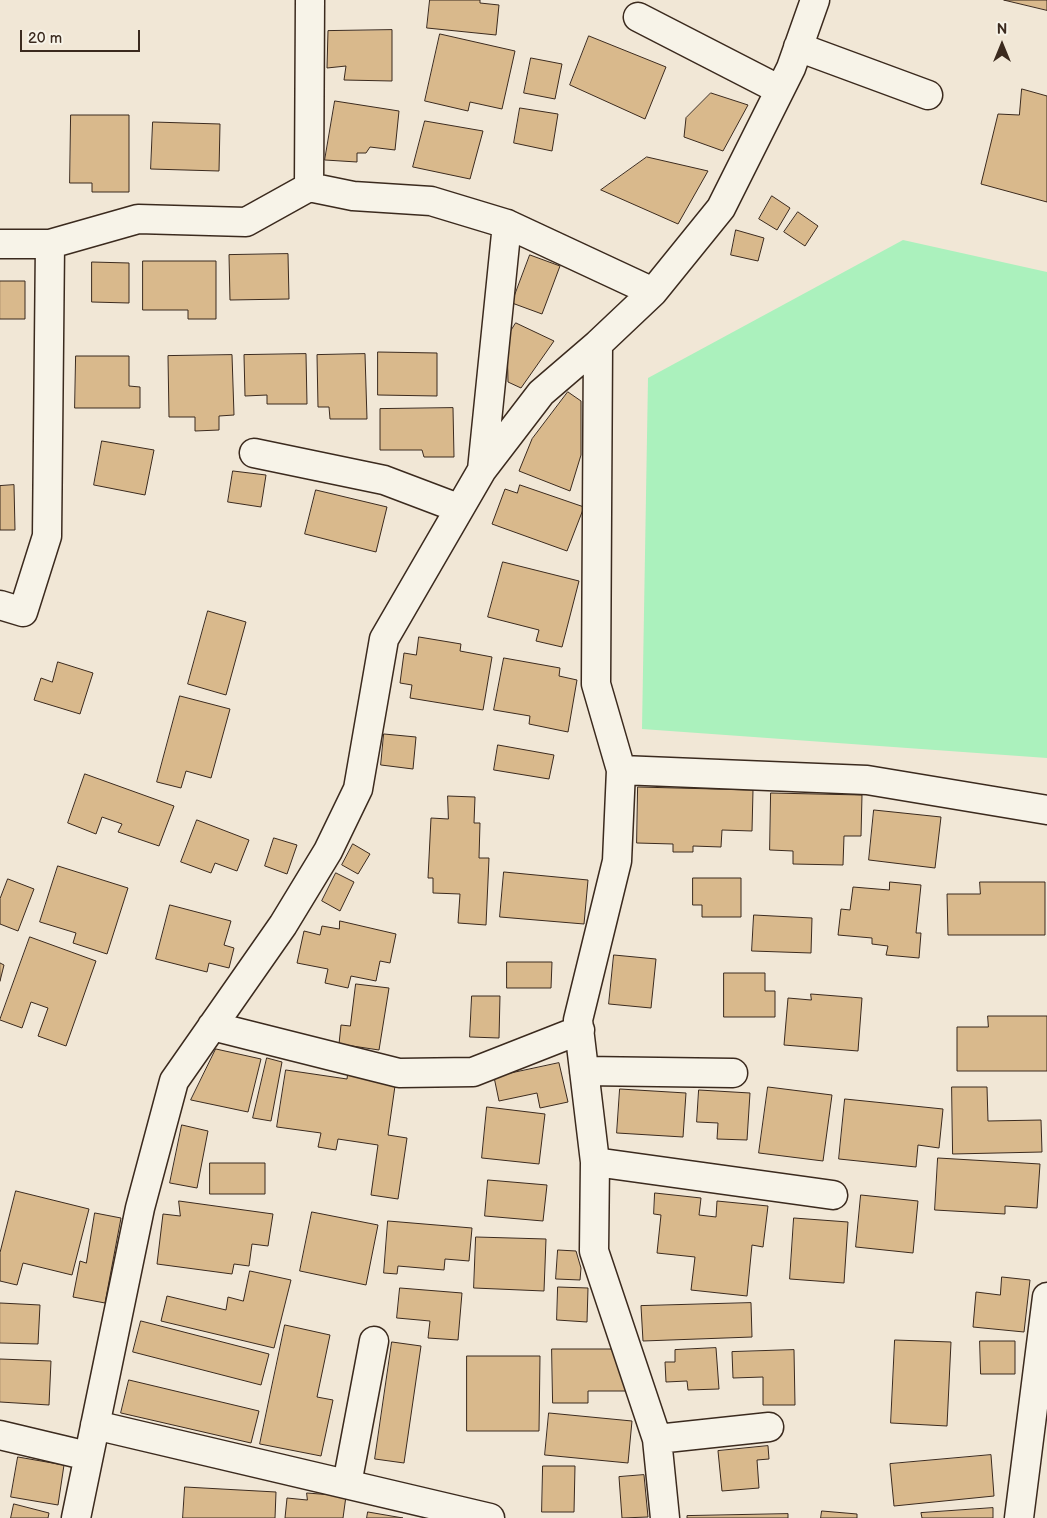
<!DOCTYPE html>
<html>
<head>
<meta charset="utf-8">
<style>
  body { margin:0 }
  #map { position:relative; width:1047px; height:1518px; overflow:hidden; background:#f1e7d6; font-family:"Balsamiq Sans",sans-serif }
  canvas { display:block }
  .north { position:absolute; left:977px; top:20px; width:50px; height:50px; -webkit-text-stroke:4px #f7f3e8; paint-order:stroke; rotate:0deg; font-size:14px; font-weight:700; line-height:20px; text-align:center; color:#3b2a1e }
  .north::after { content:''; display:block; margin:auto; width:18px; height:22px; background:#3b2a1e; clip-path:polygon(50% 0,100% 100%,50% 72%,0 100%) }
  .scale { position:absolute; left:20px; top:30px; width:120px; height:22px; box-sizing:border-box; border:2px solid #3b2a1e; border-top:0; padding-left:6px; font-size:15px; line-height:18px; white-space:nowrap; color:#3b2a1e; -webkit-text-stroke:4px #f7f3e8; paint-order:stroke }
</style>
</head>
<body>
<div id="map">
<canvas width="1047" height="1518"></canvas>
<div class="north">N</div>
<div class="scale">20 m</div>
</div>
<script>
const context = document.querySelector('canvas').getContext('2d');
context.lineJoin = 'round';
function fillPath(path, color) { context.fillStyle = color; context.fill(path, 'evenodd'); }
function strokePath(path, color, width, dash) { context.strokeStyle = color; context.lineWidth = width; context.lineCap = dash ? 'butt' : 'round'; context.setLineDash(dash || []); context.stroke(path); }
fillPath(new Path2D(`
  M 903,240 L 1047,272 L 1047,758 L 642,729 L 648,378 Z`), '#abf1bd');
const building = new Path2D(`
  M 430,0 L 480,0 L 480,3 L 499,5 L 496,35 L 427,28 Z
  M 1004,0 L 1047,0 L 1047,10 Z
  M 392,30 L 392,81 L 344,80 L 346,66 L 327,68 L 328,31 Z
  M 440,34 L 515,51 L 502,109 L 470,102 L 468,111 L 425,101 Z
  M 589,36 L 666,67 L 645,119 L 570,85 Z
  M 531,58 L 562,64 L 555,99 L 524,93 Z
  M 1022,89 L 1047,96 L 1047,202 L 981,184 L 998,114 L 1019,115 Z
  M 711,93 L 748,105 L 723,151 L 684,137 L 686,118 Z
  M 335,101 L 399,111 L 395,150 L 370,147 L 366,153 L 357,153 L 357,162 L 325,160 Z
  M 520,108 L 558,114 L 552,151 L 514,143 Z
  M 71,115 L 129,115 L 129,192 L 92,192 L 92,183 L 70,183 Z
  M 425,121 L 483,131 L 470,179 L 413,167 Z
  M 153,122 L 220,124 L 219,171 L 151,169 Z
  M 647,157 L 708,171 L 678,224 L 601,190 Z
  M 772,196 L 790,208 L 777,230 L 759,219 Z
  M 798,212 L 818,226 L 805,246 L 784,232 Z
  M 736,230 L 764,238 L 758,261 L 731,255 Z
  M 288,254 L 289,299 L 230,300 L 229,255 Z
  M 530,255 L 560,266 L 542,314 L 512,303 Z
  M 143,261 L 216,261 L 216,319 L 188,319 L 188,310 L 143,310 Z
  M 92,262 L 129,263 L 129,303 L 92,302 Z
  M 0,281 L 25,281 L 25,319 L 0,319 Z
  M 516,323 L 554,341 L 521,388 L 508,382 L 507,337 Z
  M 378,352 L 437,353 L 437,396 L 378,395 Z
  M 306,354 L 307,404 L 267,404 L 267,395 L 245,396 L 244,355 Z
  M 365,354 L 367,419 L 330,419 L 329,407 L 318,407 L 317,355 Z
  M 232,355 L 234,415 L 219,416 L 219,430 L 195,431 L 195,417 L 169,417 L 168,356 Z
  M 76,356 L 129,356 L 129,386 L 140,387 L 140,408 L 75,408 Z
  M 568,392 L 581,401 L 581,455 L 570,491 L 519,471 L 532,439 Z
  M 453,408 L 454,457 L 424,457 L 422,450 L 380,450 L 380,409 Z
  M 102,441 L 154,450 L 145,495 L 94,485 Z
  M 233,471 L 266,475 L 261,507 L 228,502 Z
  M 14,485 L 15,530 L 0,530 L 0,486 Z
  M 520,485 L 584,507 L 567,551 L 492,524 L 505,489 L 517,493 Z
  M 316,490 L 387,507 L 376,552 L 305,534 Z
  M 503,562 L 579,581 L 562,647 L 536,641 L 539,630 L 488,617 Z
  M 208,611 L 246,622 L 226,695 L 188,684 Z
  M 419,637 L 461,644 L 460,651 L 492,657 L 483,710 L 410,698 L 412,685 L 400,683 L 404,653 L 416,655 Z
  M 504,658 L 560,668 L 559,676 L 577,680 L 568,732 L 529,724 L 530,716 L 494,710 Z
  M 58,662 L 93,673 L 80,714 L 34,700 L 41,678 L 52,682 Z
  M 180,696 L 230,709 L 211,778 L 186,771 L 181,788 L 157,782 Z
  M 384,734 L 416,737 L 413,769 L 381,765 Z
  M 498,745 L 554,755 L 549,779 L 494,770 Z
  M 85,774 L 174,806 L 159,846 L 118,832 L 122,824 L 102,817 L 96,834 L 68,823 Z
  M 638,787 L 753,790 L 752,831 L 722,830 L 721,847 L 693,846 L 693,852 L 673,852 L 673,844 L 637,843 Z
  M 771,793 L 862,795 L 861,836 L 844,836 L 843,865 L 793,864 L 793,851 L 770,850 Z
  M 448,796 L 475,797 L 474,823 L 480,823 L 479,858 L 489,858 L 486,925 L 458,923 L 460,894 L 433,893 L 433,878 L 428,878 L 431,818 L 448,819 Z
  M 874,810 L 941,817 L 935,868 L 869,860 Z
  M 197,820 L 249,840 L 237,871 L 215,863 L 211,873 L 181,862 Z
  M 274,838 L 297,845 L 287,874 L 265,866 Z
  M 353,844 L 370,854 L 358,874 L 342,865 Z
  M 58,866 L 128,888 L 107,954 L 73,943 L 76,933 L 40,922 Z
  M 504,872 L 588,880 L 584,924 L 500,917 Z
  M 336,873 L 354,882 L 340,911 L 322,901 Z
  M 693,878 L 741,878 L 741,917 L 702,917 L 702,905 L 693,905 Z
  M 8,879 L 34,889 L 18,931 L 0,924 L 0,899 Z
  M 890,882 L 921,885 L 916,933 L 921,933 L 919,958 L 886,955 L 888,946 L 872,944 L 872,938 L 838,935 L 841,909 L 850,910 L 853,887 L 889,890 Z
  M 980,882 L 1045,882 L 1045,935 L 948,935 L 947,894 L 980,894 Z
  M 170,905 L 231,921 L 224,945 L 234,948 L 229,968 L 209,963 L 207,972 L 156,959 Z
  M 754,915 L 812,918 L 811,953 L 752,951 Z
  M 340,921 L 396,934 L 390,963 L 380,961 L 376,981 L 351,976 L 348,988 L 325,983 L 328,969 L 297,963 L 304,931 L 320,935 L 322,926 L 339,929 Z
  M 30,937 L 96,961 L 66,1046 L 38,1036 L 48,1008 L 31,1002 L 22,1028 L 0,1020 Z
  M 614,955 L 656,959 L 651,1008 L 609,1004 Z
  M 507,962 L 552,962 L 551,988 L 507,988 Z
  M 0,963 L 4,965 L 0,981 Z
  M 724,973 L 765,973 L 765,991 L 775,991 L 775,1017 L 724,1017 Z
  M 356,984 L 389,988 L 379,1050 L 339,1044 L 341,1025 L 350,1026 Z
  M 811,994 L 862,998 L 858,1051 L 784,1045 L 788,998 L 811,1000 Z
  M 472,996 L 500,996 L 499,1038 L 470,1037 Z
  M 988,1016 L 1047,1016 L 1047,1071 L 957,1071 L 957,1027 L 988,1027 Z
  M 216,1049 L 261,1059 L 248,1112 L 191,1100 Z
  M 267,1058 L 282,1062 L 271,1121 L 253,1118 Z
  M 559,1063 L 568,1102 L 540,1108 L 537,1093 L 499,1101 L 494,1077 Z
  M 286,1070 L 347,1079 L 348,1071 L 396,1079 L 388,1135 L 407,1138 L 398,1199 L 371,1195 L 378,1145 L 338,1139 L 336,1150 L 318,1147 L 321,1133 L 277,1127 Z
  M 768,1087 L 832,1095 L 823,1161 L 759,1153 Z
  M 952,1087 L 987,1087 L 988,1121 L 1041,1120 L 1042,1152 L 953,1154 Z
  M 620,1089 L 686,1093 L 683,1137 L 617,1133 Z
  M 699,1090 L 750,1093 L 747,1140 L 717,1139 L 718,1123 L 697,1122 Z
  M 845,1099 L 943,1109 L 939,1148 L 918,1145 L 916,1167 L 839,1159 Z
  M 487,1107 L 545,1114 L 539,1164 L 482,1158 Z
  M 182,1125 L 208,1131 L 197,1188 L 170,1183 Z
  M 938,1158 L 1040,1164 L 1037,1208 L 1005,1206 L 1005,1214 L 935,1210 Z
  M 210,1163 L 265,1163 L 265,1194 L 210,1194 Z
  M 488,1180 L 547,1185 L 543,1221 L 485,1216 Z
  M 16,1191 L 89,1209 L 72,1275 L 23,1263 L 17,1285 L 0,1281 L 0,1253 Z
  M 655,1193 L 701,1198 L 699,1215 L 716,1217 L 717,1201 L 768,1206 L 763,1247 L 752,1245 L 747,1296 L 691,1290 L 695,1257 L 657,1253 L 661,1215 L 654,1214 Z
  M 861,1195 L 918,1201 L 913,1253 L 856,1247 Z
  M 179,1201 L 273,1214 L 268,1246 L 252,1244 L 249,1266 L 234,1264 L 232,1274 L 157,1264 L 163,1214 L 180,1216 Z
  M 312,1212 L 378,1225 L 366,1285 L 300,1271 Z
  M 95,1213 L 121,1218 L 105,1303 L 73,1297 L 80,1261 L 86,1263 Z
  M 794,1218 L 848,1222 L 844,1283 L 790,1279 Z
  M 388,1221 L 472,1228 L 469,1261 L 445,1259 L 444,1270 L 398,1266 L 397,1274 L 384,1273 Z
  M 476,1237 L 546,1239 L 544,1291 L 474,1288 Z
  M 558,1250 L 576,1251 L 581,1268 L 580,1280 L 556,1279 Z
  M 250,1271 L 291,1280 L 274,1348 L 161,1321 L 167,1296 L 226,1310 L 228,1297 L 243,1301 Z
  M 1002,1277 L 1030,1280 L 1024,1332 L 973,1327 L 976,1292 L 1000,1295 Z
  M 558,1287 L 588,1288 L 587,1322 L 557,1320 Z
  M 400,1288 L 462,1293 L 458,1340 L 428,1338 L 430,1321 L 397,1318 Z
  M 0,1303 L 40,1305 L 38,1344 L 0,1343 Z
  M 751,1303 L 752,1337 L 643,1341 L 641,1306 Z
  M 141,1321 L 269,1354 L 261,1385 L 133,1352 Z
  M 285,1325 L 330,1335 L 317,1397 L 333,1400 L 321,1456 L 260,1444 Z
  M 895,1340 L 951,1342 L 947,1426 L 891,1423 Z
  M 980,1341 L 1015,1341 L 1015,1374 L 981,1374 Z
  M 392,1342 L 421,1346 L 404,1463 L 375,1459 Z
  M 716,1348 L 719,1389 L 688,1390 L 687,1381 L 666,1382 L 665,1362 L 675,1362 L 675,1350 Z
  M 552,1349 L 612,1349 L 626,1391 L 588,1391 L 588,1403 L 553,1403 Z
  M 794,1350 L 795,1405 L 763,1405 L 763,1377 L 733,1378 L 732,1352 Z
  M 467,1356 L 540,1356 L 539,1431 L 467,1431 Z
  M 0,1359 L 51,1361 L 49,1405 L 0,1402 Z
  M 129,1380 L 259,1411 L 251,1443 L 121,1413 Z
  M 549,1413 L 632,1421 L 628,1463 L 545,1455 Z
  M 768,1446 L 769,1459 L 757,1460 L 759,1488 L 722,1491 L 718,1451 Z
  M 991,1455 L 994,1496 L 894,1506 L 890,1464 Z
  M 18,1457 L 64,1465 L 58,1505 L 11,1497 Z
  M 543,1466 L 575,1466 L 574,1512 L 542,1512 Z
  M 644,1475 L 648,1517 L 622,1518 L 619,1477 Z
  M 185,1487 L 276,1492 L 275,1518 L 183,1518 Z
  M 307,1493 L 346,1496 L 343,1518 L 285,1518 L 287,1498 L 307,1500 Z
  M 14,1504 L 49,1513 L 48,1518 L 11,1518 Z
  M 993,1508 L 993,1518 L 922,1518 L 921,1513 Z
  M 822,1511 L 857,1514 L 857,1518 L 821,1518 Z
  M 368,1512 L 403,1518 L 367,1518 Z
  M 788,1514 L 788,1518 L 687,1518 L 687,1516 Z`);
fillPath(building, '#d9b98c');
strokePath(building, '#3b2a1e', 1);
const minor = new Path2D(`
  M 638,17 L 780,90
  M 798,47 L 928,95
  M 309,187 L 310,0
  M 0,244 L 50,244 L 138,219 L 246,222 L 309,187 L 353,196 L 431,201 L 507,224 L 653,292
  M 598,344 L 596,684 L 621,770 L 617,861 L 578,1020 L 595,1162 L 594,1251 L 657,1439 L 665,1518
  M 254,453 L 384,480 L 458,508
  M 482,470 L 507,224
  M 0,605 L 23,612 L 47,536 L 50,244
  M 621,770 L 867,780 L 1047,810
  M 212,1026 L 399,1073 L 473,1072 L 580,1030
  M 584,1071 L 733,1073
  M 595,1162 L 833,1195
  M 95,1425 L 490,1518
  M 0,1435 L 88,1456
  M 657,1439 L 769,1427
  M 347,1484 L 374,1341
  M 76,1518 L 140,1208 L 174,1081 L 283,925 L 328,851 L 358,789 L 384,639 L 482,470 L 541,393 L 598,344 L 653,292 L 721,208 L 791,68 L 815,0
  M 1019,1518 L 1047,1297`);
strokePath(minor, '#3b2a1e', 31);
strokePath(minor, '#f7f3e8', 28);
</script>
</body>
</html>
